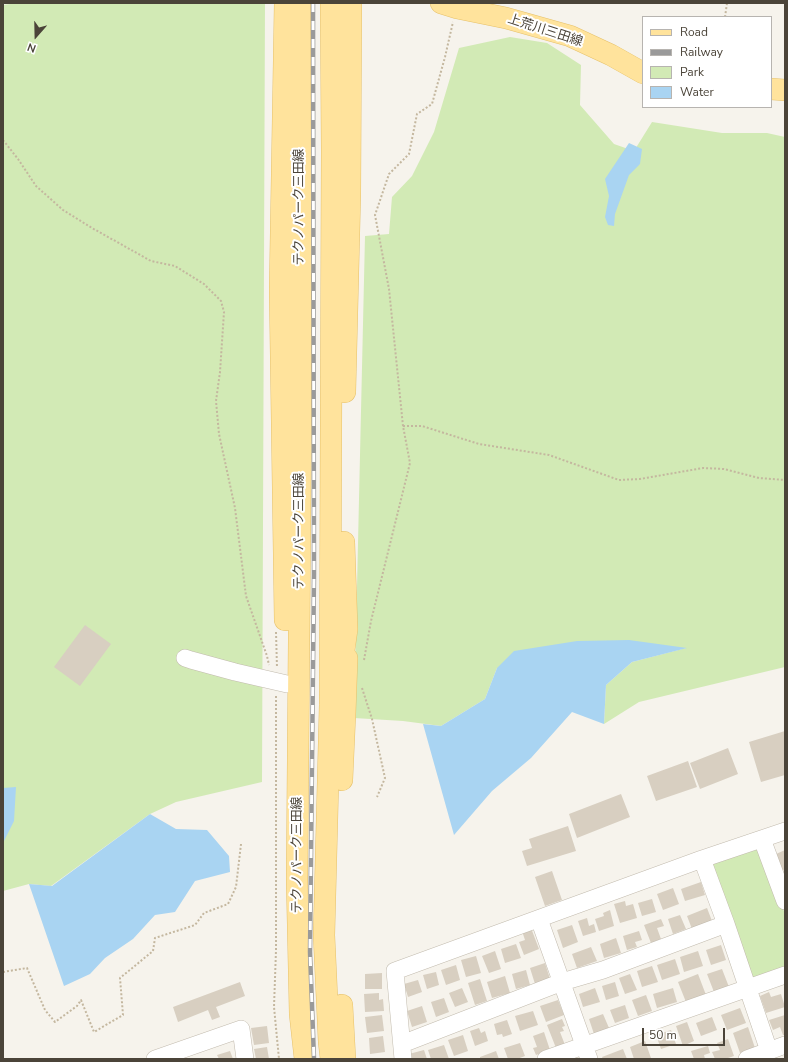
<!DOCTYPE html>
<html>
<head>
<meta charset="utf-8">
<style>
  body { margin:0 }
  #map { position:relative; width:788px; height:1062px; overflow:hidden; background:#f6f3ec; font-family:"Nunito Sans",sans-serif }
  canvas { display:block }
  .frame { position:absolute; inset:0; border:4px solid #4b4439; pointer-events:none }
  .legend { position:absolute; left:642px; top:16px; width:130px; height:92px; box-sizing:border-box; background:#fff; border:1px solid #b7b4b0; margin:0; padding:5px 7px; list-style:none; font-size:12px; color:#4b4439 }
  .legend li { display:flex; align-items:center; gap:8px; height:20px }
  .legend b { width:20px; border:1px solid #b7b4b0 }
  .north { position:absolute; left:16px; top:16px; width:40px; height:40px; -webkit-text-stroke:3px #fff; paint-order:stroke; rotate:200deg; font-size:11px; font-weight:700; line-height:16px; text-align:center; color:#4b4439 }
  .north::after { content:''; display:block; margin:auto; width:14px; height:18px; background:#4b4439; clip-path:polygon(50% 0,100% 100%,50% 72%,0 100%) }
  .scale { position:absolute; left:642px; top:1028px; width:83px; height:18px; box-sizing:border-box; border:2px solid #4b4439; border-top:0; padding-left:5px; font-size:12px; line-height:14px; white-space:nowrap; color:#4b4439; -webkit-text-stroke:3px #fff; paint-order:stroke }
</style>
</head>
<body>
<div id="map">
<canvas width="788" height="1062"></canvas>
<div class="frame"></div>
<ul class="legend">
<li><b style="height:5px;background:#ffe39c"></b>Road</li>
<li><b style="height:5px;background:#9a9a9a"></b>Railway</li>
<li><b style="height:11px;background:#d2eab5"></b>Park</li>
<li><b style="height:11px;background:#a9d4f2"></b>Water</li>
</ul>
<div class="north">N</div>
<div class="scale">50 m</div>
</div>
<script>
const context = document.querySelector('canvas').getContext('2d');
context.lineJoin = 'round';
function fillPath(path, color) { context.fillStyle = color; context.fill(path, 'evenodd'); }
function strokePath(path, color, width, dash) { context.strokeStyle = color; context.lineWidth = width; context.lineCap = dash ? 'butt' : 'round'; context.setLineDash(dash || []); context.stroke(path); }
function label(font, color, halo, rows, align = 'center') {
  context.font = font + ' "Nunito Sans","Noto Sans JP",sans-serif'; context.lineWidth = 4; context.setLineDash([]); context.textBaseline = 'middle'; context.strokeStyle = halo; context.fillStyle = color; for (const [text, x, y, turn = 0] of rows) {
    context.save(); context.translate(x, y); context.rotate((+turn || 0) * Math.PI / 180); context.textAlign = isNaN(turn) ? turn : align; if (halo) context.strokeText(text, 0, 0); context.fillText(text, 0, 0); context.restore();
  }
}
fillPath(new Path2D(`
  M 17,3 L 265,3 L 262,782 L 176,802 L 150,814 L 51,886 L 29,884 L 3,891 L 3,5 Z
  M 510,37 L 547,43 L 581,65 L 580,105 L 614,144 L 634,151 L 652,122 L 722,133 L 767,133 L 785,137 L 785,667 L 639,702 L 604,724 L 606,685 L 632,662 L 686,648 L 497,668 L 485,699 L 441,726 L 403,721 L 354,718 L 365,236 L 389,234 L 392,197 L 412,176 L 434,132 L 459,48 Z
  M 759,844 L 785,914 L 785,969 L 749,983 L 705,864 Z`), '#d2eab5');
fillPath(new Path2D(`
  M 629,143 L 642,149 L 640,164 L 629,175 L 615,214 L 614,226 L 608,225 L 605,217 L 609,196 L 605,179 Z
  M 629,640 L 687,648 L 632,662 L 606,685 L 604,724 L 572,712 L 531,758 L 492,791 L 454,835 L 423,724 L 441,726 L 485,699 L 497,668 L 514,651 L 577,641 Z
  M 16,787 L 14,821 L 3,843 L 3,788 Z
  M 150,814 L 176,829 L 207,830 L 229,856 L 230,872 L 195,881 L 175,912 L 155,915 L 133,939 L 105,958 L 90,974 L 64,986 L 29,884 L 52,886 Z`), '#a9d4f2');
fillPath(new Path2D(`
  M 85,625 L 111,644 L 80,686 L 54,667 Z
  M 785,731 L 785,775 L 761,782 L 749,742 Z
  M 728,748 L 738,774 L 700,789 L 690,763 Z
  M 688,761 L 697,787 L 656,801 L 647,776 Z
  M 621,794 L 630,817 L 577,838 L 569,814 Z
  M 568,826 L 576,851 L 527,866 L 522,851 L 532,848 L 529,839 Z
  M 785,850 L 785,869 L 782,871 L 776,854 Z
  M 552,871 L 562,900 L 545,906 L 535,877 Z
  M 701,882 L 705,895 L 685,901 L 681,889 Z
  M 673,888 L 679,904 L 663,910 L 657,894 Z
  M 652,899 L 656,912 L 642,916 L 638,903 Z
  M 625,901 L 626,906 L 633,904 L 637,918 L 620,923 L 614,904 Z
  M 707,908 L 712,921 L 692,929 L 687,916 Z
  M 610,910 L 614,926 L 599,931 L 595,919 L 604,916 L 603,913 Z
  M 680,915 L 686,929 L 673,934 L 668,919 Z
  M 587,918 L 589,926 L 594,924 L 596,932 L 583,936 L 578,921 Z
  M 661,919 L 664,926 L 657,928 L 661,939 L 651,943 L 644,925 Z
  M 572,925 L 578,942 L 563,948 L 557,930 Z
  M 531,928 L 539,949 L 524,955 L 519,942 L 525,940 L 522,931 Z
  M 639,931 L 642,940 L 635,942 L 637,947 L 627,950 L 623,936 Z
  M 616,938 L 621,953 L 604,958 L 600,944 Z
  M 516,944 L 521,958 L 505,963 L 501,949 Z
  M 721,945 L 726,960 L 711,965 L 706,950 Z
  M 591,947 L 597,961 L 577,968 L 572,954 Z
  M 495,951 L 501,969 L 489,973 L 482,956 Z
  M 698,951 L 703,966 L 684,972 L 680,957 Z
  M 476,956 L 481,973 L 466,977 L 461,960 Z
  M 675,959 L 680,974 L 662,980 L 657,965 Z
  M 545,963 L 550,979 L 535,984 L 530,968 Z
  M 456,965 L 460,980 L 446,985 L 441,970 Z
  M 652,966 L 658,982 L 642,987 L 637,971 Z
  M 722,969 L 729,987 L 714,992 L 707,974 Z
  M 526,970 L 530,985 L 516,989 L 512,974 Z
  M 436,972 L 439,985 L 427,989 L 423,975 Z
  M 382,973 L 382,989 L 365,989 L 365,974 Z
  M 630,974 L 637,990 L 625,994 L 619,978 Z
  M 698,974 L 706,995 L 686,1002 L 678,982 Z
  M 505,976 L 510,993 L 492,998 L 487,982 Z
  M 480,979 L 487,1001 L 475,1005 L 468,983 Z
  M 418,980 L 422,992 L 408,997 L 404,984 Z
  M 240,982 L 245,996 L 216,1007 L 220,1017 L 212,1020 L 208,1010 L 178,1022 L 173,1007 Z
  M 615,982 L 619,996 L 606,1000 L 602,986 Z
  M 462,988 L 468,1002 L 455,1007 L 449,993 Z
  M 595,988 L 600,1002 L 583,1007 L 579,994 Z
  M 673,988 L 677,1002 L 657,1008 L 653,994 Z
  M 769,992 L 771,997 L 781,994 L 785,1007 L 766,1013 L 760,996 Z
  M 379,993 L 379,1000 L 383,999 L 384,1011 L 365,1012 L 364,994 Z
  M 646,995 L 652,1011 L 638,1016 L 632,1000 Z
  M 444,998 L 449,1012 L 436,1017 L 431,1002 Z
  M 558,1000 L 564,1015 L 546,1022 L 540,1006 Z
  M 625,1005 L 629,1018 L 615,1023 L 610,1010 Z
  M 422,1006 L 427,1022 L 412,1027 L 407,1011 Z
  M 740,1008 L 746,1023 L 727,1030 L 721,1015 Z
  M 533,1011 L 538,1025 L 520,1031 L 515,1016 Z
  M 603,1014 L 609,1028 L 594,1034 L 589,1019 Z
  M 382,1015 L 384,1031 L 367,1033 L 365,1017 Z
  M 785,1015 L 785,1035 L 783,1035 L 780,1027 L 773,1030 L 769,1020 Z
  M 712,1017 L 717,1030 L 701,1036 L 696,1023 Z
  M 562,1019 L 565,1026 L 562,1027 L 564,1031 L 560,1032 L 565,1045 L 556,1048 L 547,1025 Z
  M 507,1020 L 512,1034 L 503,1037 L 502,1034 L 497,1035 L 494,1024 Z
  M 687,1022 L 694,1041 L 683,1046 L 676,1026 Z
  M 267,1026 L 269,1043 L 254,1045 L 251,1028 Z
  M 748,1027 L 755,1048 L 740,1053 L 733,1033 Z
  M 479,1028 L 481,1033 L 485,1031 L 488,1041 L 475,1046 L 470,1031 Z
  M 671,1030 L 676,1044 L 661,1049 L 656,1035 Z
  M 544,1032 L 550,1050 L 536,1055 L 533,1048 L 537,1047 L 533,1036 Z
  M 463,1035 L 468,1051 L 454,1056 L 448,1040 Z
  M 383,1036 L 385,1052 L 370,1054 L 369,1038 Z
  M 728,1039 L 734,1056 L 725,1059 L 715,1059 L 712,1052 L 720,1050 L 717,1043 Z
  M 645,1041 L 651,1058 L 648,1059 L 634,1059 L 630,1047 Z
  M 520,1043 L 525,1056 L 517,1059 L 508,1059 L 504,1048 Z
  M 444,1045 L 449,1059 L 431,1059 L 428,1050 Z
  M 708,1046 L 710,1053 L 704,1055 L 705,1059 L 694,1059 L 691,1051 Z
  M 267,1047 L 269,1059 L 256,1059 L 254,1049 Z
  M 623,1049 L 627,1059 L 603,1059 L 602,1057 Z
  M 424,1050 L 427,1059 L 411,1059 L 409,1054 Z
  M 230,1051 L 233,1059 L 219,1059 L 217,1055 Z
  M 496,1051 L 499,1059 L 480,1059 L 480,1057 Z`), '#d8cfc1');
const minor = new Path2D(`
  M 185,658 L 191,660 L 235,672 L 287,684
  M 762,839 L 785,901
  M 702,859 L 726,924 L 769,1051
  M 539,919 L 589,1059
  M 402,1044 L 562,982 L 603,970 L 726,924
  M 155,1059 L 241,1029 L 245,1059
  M 403,1059 L 395,971 L 702,859 L 785,831
  M 546,1059 L 785,975
  M 747,1059 L 785,1045`);
const major = new Path2D(`
  M 285,3 L 280,290 L 285,620
  M 300,3 L 301,399 L 297,880 L 300,1014 L 305,1059
  M 441,3 L 457,8 L 506,18 L 570,36 L 611,55 L 643,73
  M 771,89 L 785,90
  M 345,392 L 350,193 L 351,3
  M 341,672 L 347,629 L 344,542
  M 342,780 L 345,714 L 347,658
  M 342,1005 L 345,1059
  M 331,1059 L 329,1042 L 324,935 L 330,705 L 332,151 L 331,3`);
strokePath(minor, '#c2bbae', 18);
strokePath(major, '#e6c16a', 22);
strokePath(new Path2D(`
  M 725,17 L 727,3
  M 3,140 L 18,159 L 36,186 L 63,210 L 92,228 L 151,261 L 175,266 L 204,284 L 221,301 L 224,312 L 220,372 L 216,401 L 219,434 L 235,508 L 246,596 L 267,656 L 269,665
  M 403,426 L 422,426 L 479,444 L 549,455 L 619,480 L 640,479 L 703,468 L 724,469 L 759,478 L 785,480
  M 276,632 L 277,668
  M 364,660 L 371,621 L 410,463 L 403,426 L 389,289 L 375,215 L 389,174 L 409,154 L 417,114 L 432,104 L 445,57 L 453,22
  M 362,688 L 372,719 L 385,778 L 377,797
  M 276,696 L 276,950 L 274,1007 L 279,1059
  M 3,972 L 27,968 L 45,1010 L 55,1022 L 77,1006 L 81,1000 L 94,1032 L 123,1015 L 120,978 L 153,951 L 155,938 L 195,925 L 204,913 L 228,904 L 236,887 L 241,844`), '#c4b79f', 2, [2, 2]);
strokePath(minor, '#fff', 17);
strokePath(major, '#ffe39c', 21);
const rail = new Path2D(`
  M 313,3 L 314,574 L 310,952 L 314,1059`);
strokePath(rail, '#9a9a9a', 4.5);
strokePath(rail, '#fff', 3, [9]);
label('13px', '#4b4439', '#fff', [
  ["上荒川三田線",545,31,18],
  ["テクノパーク三田線",300,207,-90],
  ["テクノパーク三田線",300,531,-90],
  ["テクノパーク三田線",298,855,-90]
]);
</script>
</body>
</html>
